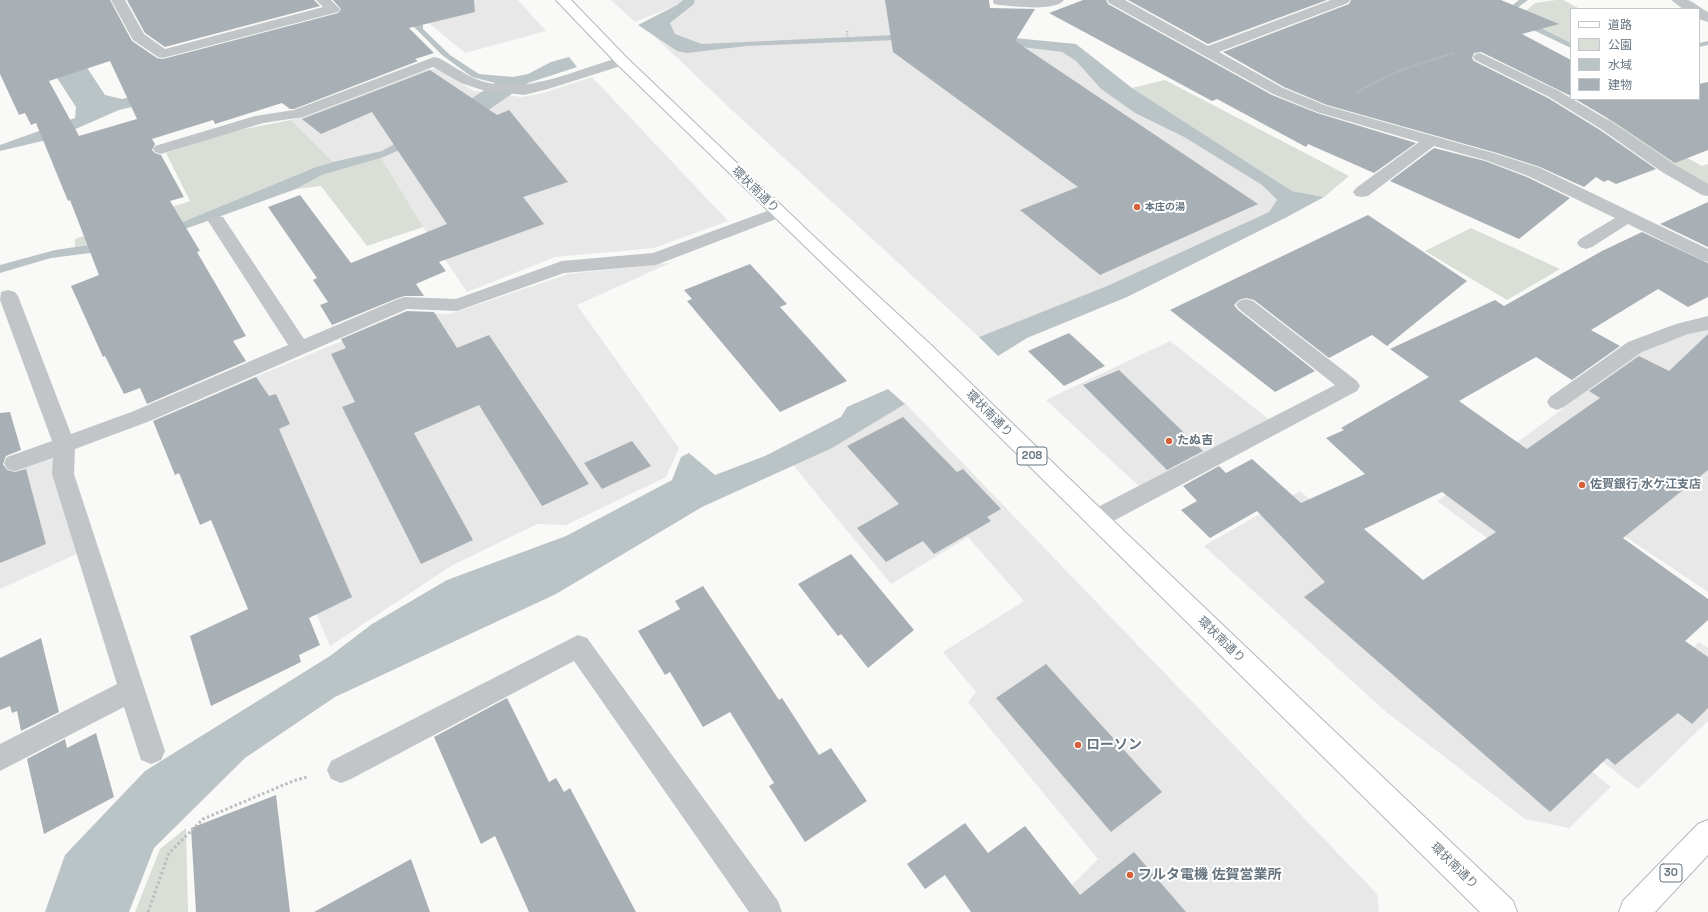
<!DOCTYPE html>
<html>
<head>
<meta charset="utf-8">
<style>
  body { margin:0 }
  #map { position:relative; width:1708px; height:912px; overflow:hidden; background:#f9f9f7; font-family:"Space Grotesk","Noto Sans JP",sans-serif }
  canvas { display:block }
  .legend { position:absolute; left:1570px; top:8px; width:130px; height:92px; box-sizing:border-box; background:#fff; border:1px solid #c2c7cc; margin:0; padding:5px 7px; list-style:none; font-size:12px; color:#66747f }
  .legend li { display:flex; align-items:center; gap:8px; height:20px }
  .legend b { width:20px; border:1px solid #c2c7cc }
</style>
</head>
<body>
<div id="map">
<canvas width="1708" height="912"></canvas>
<ul class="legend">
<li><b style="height:5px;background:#fff"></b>道路</li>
<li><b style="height:11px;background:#d9ded6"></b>公園</li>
<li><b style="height:11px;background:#bac4c7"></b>水域</li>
<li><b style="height:11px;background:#a9b0b5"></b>建物</li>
</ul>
</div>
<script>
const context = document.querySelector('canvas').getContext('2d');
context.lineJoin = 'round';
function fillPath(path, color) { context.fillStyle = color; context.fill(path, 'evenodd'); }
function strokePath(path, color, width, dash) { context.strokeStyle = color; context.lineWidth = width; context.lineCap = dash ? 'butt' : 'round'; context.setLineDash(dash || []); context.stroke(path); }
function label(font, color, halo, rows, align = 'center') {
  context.font = font + ' "Space Grotesk","Noto Sans JP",sans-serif'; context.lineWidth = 4; context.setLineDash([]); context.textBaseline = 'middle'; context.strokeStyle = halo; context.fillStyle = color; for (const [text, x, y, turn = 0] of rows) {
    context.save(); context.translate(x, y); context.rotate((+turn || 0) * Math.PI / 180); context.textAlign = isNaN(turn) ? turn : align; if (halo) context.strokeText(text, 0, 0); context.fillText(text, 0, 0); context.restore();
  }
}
fillPath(new Path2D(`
  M 416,0 L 518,0 L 546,31 L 465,53 L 417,13 Z
  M 611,0 L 683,0 L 677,5 L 635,22 Z
  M 695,0 L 937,0 L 947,38 L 1062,52 L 1076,61 L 1101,89 L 1135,113 L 1184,137 L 1262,185 L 1277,201 L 1269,212 L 1107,286 L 979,337 L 733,111 L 652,34 L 670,23 L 694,4 Z
  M 437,69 L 474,91 L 522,97 L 540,94 L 592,77 L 728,221 L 654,248 L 555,257 L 467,292 L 423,227 L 381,159 L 333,162 L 291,120 L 418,70 Z
  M 670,263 L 577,305 L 679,448 L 666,477 L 566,525 L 537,524 L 451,566 L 330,646 L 221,391 L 410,313 L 450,314 L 568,274 Z
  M 1708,327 L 1708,592 L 1596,517 L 1529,569 L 1437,501 L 1640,352 L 1689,331 Z
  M 1170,341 L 1271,421 L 1143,490 L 1046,400 Z
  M 904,402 L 1377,894 L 1379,912 L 1078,912 L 1063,894 L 1098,859 L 968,702 L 976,692 L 943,652 L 1024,601 L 968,537 L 891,584 L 793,465 Z
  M 62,457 L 92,547 L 0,589 L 0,470 Z
  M 1300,491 L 1360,542 L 1525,716 L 1611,787 L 1569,828 L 1525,819 L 1385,711 L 1204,546 Z
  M 1699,642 L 1708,648 L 1708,721 L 1638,789 L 1534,709 L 1674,669 Z`), '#e7e8e7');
fillPath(new Path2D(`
  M 1556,0 L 1563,0 L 1580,9 L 1571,9 L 1571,43 L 1520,16 L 1535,3 Z
  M 1165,80 L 1349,176 L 1324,197 L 1292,191 L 1132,88 Z
  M 1613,117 L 1702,166 L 1708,164 L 1708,185 L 1604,120 Z
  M 291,120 L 333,162 L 316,167 L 175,225 L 123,240 L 75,247 L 75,239 L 190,201 L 166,153 L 229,132 Z
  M 381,158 L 423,227 L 367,246 L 321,186 L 296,189 L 322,175 Z
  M 1471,228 L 1560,269 L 1507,300 L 1425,251 Z
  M 186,828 L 188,912 L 135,912 L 160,849 Z`), '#d9ded6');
fillPath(new Path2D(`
  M 683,0 L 695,0 L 694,4 L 670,23 L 675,34 L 702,44 L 894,35 L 943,31 L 1076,44 L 1132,88 L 1292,191 L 1324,197 L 1285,218 L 1127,297 L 1027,338 L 998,356 L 979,337 L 1107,286 L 1269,212 L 1277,200 L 1262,185 L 1184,137 L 1135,113 L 1101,89 L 1076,61 L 1062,52 L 947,38 L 746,46 L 687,53 L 677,51 L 638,25 L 677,5 Z
  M 24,3 L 32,5 L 63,54 L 84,63 L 105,95 L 122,99 L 155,91 L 181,80 L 267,54 L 350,24 L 413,16 L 423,23 L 423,29 L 450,55 L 479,74 L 513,77 L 528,74 L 551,62 L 569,57 L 577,67 L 528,83 L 484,113 L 381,158 L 322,175 L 296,189 L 199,224 L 129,248 L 51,258 L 0,273 L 0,265 L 55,250 L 123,240 L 175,225 L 316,167 L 333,162 L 382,151 L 442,118 L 495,83 L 472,77 L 442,55 L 411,24 L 396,24 L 349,36 L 153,102 L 119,110 L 55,138 L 0,151 L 0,145 L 75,118 L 76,107 L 48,64 L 56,57 L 25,7 L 15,6 L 0,10 L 0,8 Z
  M 888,389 L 905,404 L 832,448 L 702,507 L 556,594 L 335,697 L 245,758 L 154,848 L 129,912 L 45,912 L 65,855 L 145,771 L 330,656 L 372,624 L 447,580 L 566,536 L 672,480 L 681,457 L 689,453 L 715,475 L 765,456 L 841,417 L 847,407 Z`), '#bac4c7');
fillPath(new Path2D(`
  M 1519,0 L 1528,0 L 1513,11 L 1518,16 L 1571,43 L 1571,48 L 1512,20 L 1505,11 Z
  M 1708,41 L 1708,45 L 1699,47 L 1699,43 Z`), '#bac4c7');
fillPath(new Path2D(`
  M 0,0 L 110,0 L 132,41 L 157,58 L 163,59 L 338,13 L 341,9 L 333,0 L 474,0 L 475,12 L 409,28 L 434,53 L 415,59 L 418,61 L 294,109 L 290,109 L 282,103 L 215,124 L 213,120 L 152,139 L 155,144 L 152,150 L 155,153 L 161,155 L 184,197 L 170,201 L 200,251 L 197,252 L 246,336 L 233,341 L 246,361 L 147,404 L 140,388 L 124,394 L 105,356 L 103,357 L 71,286 L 99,275 L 70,200 L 68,201 L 36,123 L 31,125 L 25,113 L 19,115 L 0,74 ZM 110,61 L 137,119 L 79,136 L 49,81 Z
  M 127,0 L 314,0 L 320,6 L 165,47 L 145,33 Z
  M 885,0 L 989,0 L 990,8 L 1035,9 L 1015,41 L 1258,204 L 1100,275 L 1020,210 L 1078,187 L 893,52 Z
  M 1083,0 L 1106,0 L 1108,4 L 1272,95 L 1317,113 L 1416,143 L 1374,173 L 1308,144 L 1306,147 L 1217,99 L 1212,101 L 1049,13 Z
  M 1128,0 L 1327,0 L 1208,44 Z
  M 1351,0 L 1501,0 L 1559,24 L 1522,34 L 1571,60 L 1571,96 L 1481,52 L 1474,53 L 1472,58 L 1474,61 L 1548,98 L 1600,130 L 1656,169 L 1616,184 L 1608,180 L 1604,182 L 1596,177 L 1584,187 L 1540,167 L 1497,153 L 1327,105 L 1284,87 L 1223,52 L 1349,4 Z
  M 430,70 L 497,115 L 509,110 L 568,182 L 523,197 L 544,224 L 439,262 L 446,271 L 416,284 L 424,296 L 405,296 L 398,298 L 332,325 L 320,305 L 328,302 L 313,280 L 317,278 L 268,207 L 300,195 L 351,263 L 447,224 L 372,112 L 321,134 L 302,119 Z
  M 1708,82 L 1708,150 L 1675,163 L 1614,122 L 1575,99 L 1699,99 L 1699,84 Z
  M 1434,148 L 1485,161 L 1527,177 L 1570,198 L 1519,239 L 1390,181 Z
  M 1708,202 L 1708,247 L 1660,224 Z
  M 1368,215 L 1467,281 L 1387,346 L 1372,335 L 1329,358 L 1254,300 L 1246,298 L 1239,300 L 1234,305 L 1238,310 L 1315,371 L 1275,392 L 1170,310 Z
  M 1642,232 L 1708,263 L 1708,297 L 1688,307 L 1658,289 L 1591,330 L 1620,346 L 1572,380 L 1536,357 L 1459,401 L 1527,449 L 1600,398 L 1589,391 L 1639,356 L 1669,371 L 1708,334 L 1708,470 L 1623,538 L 1708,599 L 1708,620 L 1685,641 L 1708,657 L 1708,708 L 1692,724 L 1678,713 L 1615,765 L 1607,758 L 1550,812 L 1304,597 L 1325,582 L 1257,511 L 1210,538 L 1181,510 L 1197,501 L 1183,486 L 1219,466 L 1226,473 L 1252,459 L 1301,503 L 1365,474 L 1326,438 L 1344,430 L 1341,428 L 1429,377 L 1390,349 L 1495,300 L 1504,306 L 1602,251 ZM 1442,492 L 1496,532 L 1423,580 L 1364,529 Z
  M 750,264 L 787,304 L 780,307 L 847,381 L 780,412 L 687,301 L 692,299 L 684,290 Z
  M 407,311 L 434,312 L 457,348 L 489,335 L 589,484 L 542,506 L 479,405 L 414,433 L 473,540 L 421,564 L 342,407 L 355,402 L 331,354 L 346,348 L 341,339 Z
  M 1069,333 L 1105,366 L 1064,386 L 1028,351 Z
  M 1119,370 L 1203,451 L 1167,470 L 1083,385 Z
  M 256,377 L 269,396 L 276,394 L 290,424 L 279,429 L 352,597 L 309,618 L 320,645 L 299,655 L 301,662 L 211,706 L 190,636 L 248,609 L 211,520 L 200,525 L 179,473 L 175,475 L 153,421 Z
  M 10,412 L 21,450 L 6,456 L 3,464 L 7,470 L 15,472 L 26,469 L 46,544 L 0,563 L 0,413 Z
  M 903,417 L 957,472 L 963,469 L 1001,509 L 987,517 L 991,521 L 934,554 L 923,541 L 886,562 L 857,528 L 899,504 L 847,446 Z
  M 632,441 L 651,466 L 602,489 L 584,463 Z
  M 851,554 L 914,630 L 868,668 L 841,634 L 838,636 L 798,584 Z
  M 703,586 L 779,700 L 782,698 L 819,755 L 831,748 L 867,801 L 805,842 L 769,786 L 774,783 L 730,712 L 703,727 L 670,672 L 665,675 L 638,631 L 680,609 L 675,601 Z
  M 41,638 L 59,712 L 21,731 L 17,711 L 12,713 L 10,706 L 0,710 L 0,658 Z
  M 1046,664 L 1162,792 L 1111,832 L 996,698 Z
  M 507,698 L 549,782 L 556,778 L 564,792 L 570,788 L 636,912 L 529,912 L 495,836 L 481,844 L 434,737 Z
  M 96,733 L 114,797 L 44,834 L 27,759 L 65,739 L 67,748 Z
  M 276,795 L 290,912 L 196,912 L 191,828 Z
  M 965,823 L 988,853 L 1025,826 L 1080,895 L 1134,852 L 1186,912 L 971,912 L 945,875 L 925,889 L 907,864 Z
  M 411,859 L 430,912 L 314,912 Z`), '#a9b0b5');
const major = new Path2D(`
  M 1708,820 L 1708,855 L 1655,912 L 1619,912 L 1623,901 L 1698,824 Z`);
const highway = new Path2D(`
  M 556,0 L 571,0 L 627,58 L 825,247 L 929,343 L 1104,512 L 1513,901 L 1517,912 L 1480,912 L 915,353 L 617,64 Z`);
strokePath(major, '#b4b9bc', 2);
strokePath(highway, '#b4b8bb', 2);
strokePath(new Path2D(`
  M 847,31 L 848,43
  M 1358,92 C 1388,74 1421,62 1455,53`), '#bbbec0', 2, [1.5, 1.5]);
strokePath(new Path2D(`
  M 148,912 L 169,853 L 203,819 L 293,781 L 307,777`), '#bbbec0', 3, [2.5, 2.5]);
fillPath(new Path2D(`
  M 111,0 L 125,0 L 144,34 L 165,49 L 323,7 L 316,0 L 331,0 L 340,9 L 338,12 L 163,58 L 158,57 L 133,40 Z
  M 993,0 L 1064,0 C 1056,12 1013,6 999,5 L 994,4 Z
  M 1107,0 L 1125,0 L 1208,46 L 1331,0 L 1350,0 L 1348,3 L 1219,52 L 1283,88 L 1327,106 L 1497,154 L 1540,168 L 1708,249 L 1708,262 L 1702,260 L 1628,224 L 1592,247 L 1586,249 L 1580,247 L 1577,243 L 1580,239 L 1615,218 L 1528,176 L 1485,160 L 1434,146 L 1368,196 L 1362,197 L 1356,196 L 1353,192 L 1356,188 L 1419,142 L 1317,112 L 1273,94 L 1109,3 Z
  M 1671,0 C 1676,0 1683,0 1688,0 C 1694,2 1702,9 1708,12 L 1708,22 L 1699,19 L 1699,9 L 1683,9 Z
  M 1480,53 L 1559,91 L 1613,123 L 1674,164 L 1708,184 L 1708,196 L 1702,195 L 1662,172 L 1601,129 L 1549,97 L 1475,60 L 1473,57 L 1475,54 Z
  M 434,57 L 439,58 C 450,64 460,71 471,77 C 521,100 574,69 622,57 L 627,58 L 629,61 L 627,64 L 548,89 L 524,95 L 482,90 L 461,83 L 433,67 L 303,117 L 263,123 L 161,154 L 155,152 L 153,149 L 155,146 L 255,116 L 294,110 Z
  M 778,207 L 784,208 L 787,212 L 784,216 L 656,265 L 564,273 L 457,311 L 407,309 L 150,421 L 75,449 L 74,474 L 165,751 L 161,760 L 151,764 L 141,760 L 124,707 L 0,771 L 0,744 L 117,684 L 52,474 L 53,458 L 15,471 L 7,469 L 4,463 L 7,457 L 52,441 L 0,300 L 1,292 L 8,290 L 15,292 L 18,296 L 71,434 L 134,411 L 288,345 L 208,221 L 211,217 L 217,216 L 223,217 L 304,339 L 398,299 L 405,297 L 456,299 L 562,261 L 653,253 Z
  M 1246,299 L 1253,301 L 1357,381 L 1360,386 L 1357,391 L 1104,526 L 1096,528 L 1088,526 L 1084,519 L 1088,512 L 1335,385 L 1239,309 L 1236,305 L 1239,301 Z
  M 1708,316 L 1708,330 L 1688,334 L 1642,352 L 1564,407 L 1557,410 L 1550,407 L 1547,402 L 1550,397 L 1628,342 L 1676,324 Z
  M 578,635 L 587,638 L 778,901 L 782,912 L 749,912 L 574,661 L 351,779 L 341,783 L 331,779 L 327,770 L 331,761 Z`), '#c1c5c8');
fillPath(major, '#fff');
fillPath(highway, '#fff');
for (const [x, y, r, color] of [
  [1137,207,4,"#d5603b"],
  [1169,441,4,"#d5603b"],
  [1582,485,4,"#d5603b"],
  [1078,745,4,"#d5603b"],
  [1130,875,4,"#d5603b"]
]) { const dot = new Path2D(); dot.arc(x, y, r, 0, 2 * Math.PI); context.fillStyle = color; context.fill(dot); strokePath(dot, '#fff', 1.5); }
label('bold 10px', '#66747f', '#fff', [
  ["本庄の湯",1145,207]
], 'left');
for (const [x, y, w] of [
  [1032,456,30],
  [1671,873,22]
]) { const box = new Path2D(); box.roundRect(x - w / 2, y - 9, w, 18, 3); context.fillStyle = '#fff'; context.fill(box); strokePath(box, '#66747f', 1); }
label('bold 11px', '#66747f', null, [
  ["208",1032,456],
  ["30",1671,873]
]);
label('12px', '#66747f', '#fff', [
  ["環状南通り",755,190,44],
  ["環状南通り",989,414,45],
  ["環状南通り",1221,640,44],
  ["環状南通り",1454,866,44]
]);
label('bold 12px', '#66747f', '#fff', [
  ["たぬ吉",1177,441],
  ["佐賀銀行 水ケ江支店",1590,485]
], 'left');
label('bold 14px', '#66747f', '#fff', [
  ["ローソン",1086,745],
  ["フルタ電機 佐賀営業所",1138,875]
], 'left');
</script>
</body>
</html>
